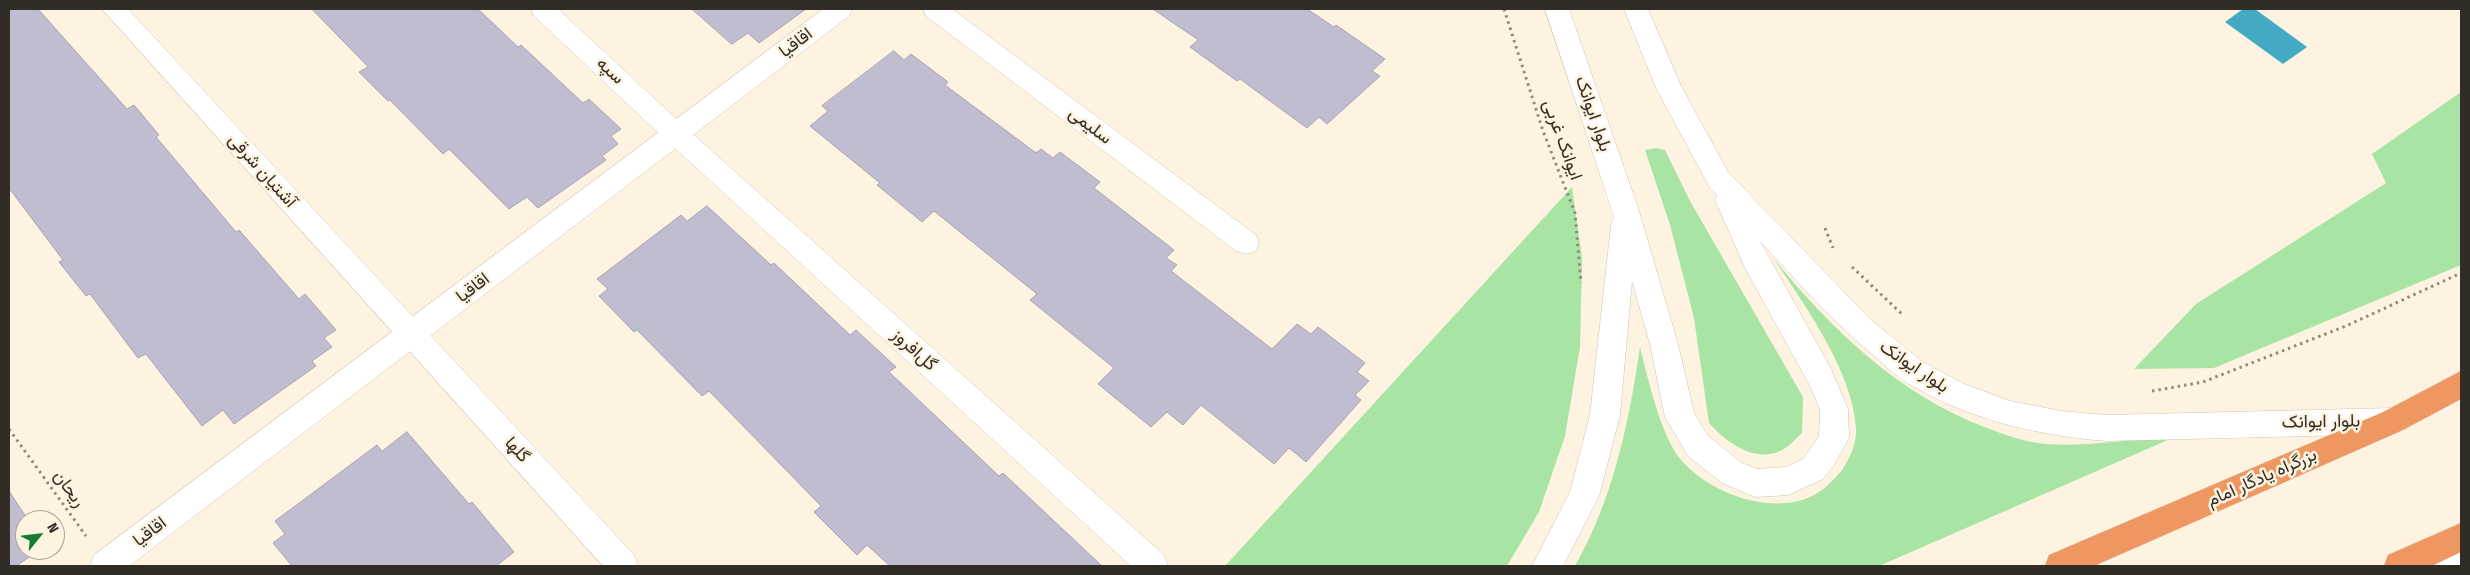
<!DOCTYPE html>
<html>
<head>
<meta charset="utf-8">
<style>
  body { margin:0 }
  #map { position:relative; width:2470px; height:575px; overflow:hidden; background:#fef3e0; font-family:"Fira Sans Condensed",sans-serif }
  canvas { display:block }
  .frame { position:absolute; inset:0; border:10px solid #312d26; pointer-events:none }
  .north { position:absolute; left:15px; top:510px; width:50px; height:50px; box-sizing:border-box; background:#fef3e0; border:1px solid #aca496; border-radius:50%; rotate:61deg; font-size:14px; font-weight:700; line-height:20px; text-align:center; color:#312d26 }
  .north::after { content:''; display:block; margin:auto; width:18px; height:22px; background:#157d32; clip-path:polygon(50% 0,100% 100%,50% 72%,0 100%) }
</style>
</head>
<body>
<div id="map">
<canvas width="2470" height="575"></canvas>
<div class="frame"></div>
<div class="north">N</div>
</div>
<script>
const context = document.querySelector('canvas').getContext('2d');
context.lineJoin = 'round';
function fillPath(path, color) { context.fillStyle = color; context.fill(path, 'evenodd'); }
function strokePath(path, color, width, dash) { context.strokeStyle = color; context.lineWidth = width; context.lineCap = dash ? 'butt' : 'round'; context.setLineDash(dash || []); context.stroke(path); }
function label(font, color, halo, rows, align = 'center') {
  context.font = font + ' "Fira Sans Condensed",Vazirmatn,sans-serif'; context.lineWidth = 5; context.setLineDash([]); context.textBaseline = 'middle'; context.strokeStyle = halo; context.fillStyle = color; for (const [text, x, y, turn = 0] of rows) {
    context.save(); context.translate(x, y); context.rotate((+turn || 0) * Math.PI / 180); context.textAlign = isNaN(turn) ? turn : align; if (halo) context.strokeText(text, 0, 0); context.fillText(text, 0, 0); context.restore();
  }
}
fillPath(new Path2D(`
  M 2461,92 L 2461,265 L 2214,368 L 2134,369 L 2196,304 L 2386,183 L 2372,154 Z
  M 1656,148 L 1665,150 L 1690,201 L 1803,397 L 1802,433 C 1796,438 1791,445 1784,449 C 1757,465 1727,443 1709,423 L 1694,318 L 1670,225 L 1645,150 Z
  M 1572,187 L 1582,258 L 1580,347 L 1565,436 L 1539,512 L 1507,566 L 1225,566 Z
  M 1774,259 C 1832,330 1899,395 1987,428 C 2005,435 2026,442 2045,444 C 2092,447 2138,439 2184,433 L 1879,566 L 1575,566 C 1613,499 1629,423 1640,347 C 1648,378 1661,438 1682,461 C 1710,493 1769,515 1810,497 C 1822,492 1834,480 1842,470 C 1850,458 1857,443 1856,428 C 1852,370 1805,306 1774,259 Z`), '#a8e5a4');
fillPath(new Path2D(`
  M 2243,9 L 2255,9 L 2307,47 L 2283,64 L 2225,22 Z`), '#42aac3');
const building = new Path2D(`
  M 9,9 L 38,9 L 127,109 L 134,105 L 159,135 L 156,137 L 236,232 L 239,230 L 299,299 L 305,294 L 336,330 L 324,338 L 332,347 L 312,361 L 316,366 L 234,424 L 223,410 L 202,426 L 146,354 L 138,358 L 90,294 L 86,296 L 59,262 L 63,260 L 9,188 Z
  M 312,9 L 478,9 L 518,47 L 521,45 L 583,103 L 589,99 L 621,129 L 611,136 L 618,144 L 602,156 L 606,160 L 538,208 L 527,197 L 509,209 L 449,149 L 443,154 L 390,100 L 388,101 L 359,72 L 368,67 Z
  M 692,9 L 806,9 L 759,43 L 748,33 L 732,44 Z
  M 1153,9 L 1307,9 L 1334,27 L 1336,25 L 1385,59 L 1372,71 L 1380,76 L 1327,124 L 1319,117 L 1307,128 L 1240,79 L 1237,81 L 1190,47 L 1198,40 Z
  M 894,51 L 904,60 L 911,54 L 948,82 L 945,85 L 1036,153 L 1041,149 L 1053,158 L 1060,152 L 1100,182 L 1094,188 L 1174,250 L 1166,258 L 1177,265 L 1171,271 L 1272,349 L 1297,324 L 1311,334 L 1318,327 L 1365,363 L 1357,372 L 1369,381 L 1355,395 L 1361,400 L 1306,462 L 1289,448 L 1274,464 L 1201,405 L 1183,425 L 1167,412 L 1151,427 L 1098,384 L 1114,368 L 1030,300 L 1037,294 L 934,211 L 922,222 L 877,185 L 880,183 L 810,126 L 828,111 L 822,106 Z
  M 707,206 L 771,265 L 774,263 L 850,335 L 856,330 L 896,367 L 889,372 L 999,476 L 1003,473 L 1102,566 L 890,566 L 867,545 L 857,555 L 814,512 L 821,506 L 709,391 L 702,396 L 637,330 L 634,332 L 599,296 L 608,289 L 597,279 L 681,215 L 687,221 Z
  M 407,432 L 469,504 L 472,502 L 514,552 L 496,566 L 292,566 L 273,543 L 285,534 L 275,521 L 377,445 L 382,451 Z
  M 9,491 L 28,520 L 25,520 L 25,550 L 40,550 L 16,566 L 9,566 Z`);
fillPath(building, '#c1bdd0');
strokePath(building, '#a6a3b5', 1);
const street = new Path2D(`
  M 102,9 L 128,9 L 634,555 L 638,566 L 603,566 Z
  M 531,9 L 558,9 L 685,127 L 1164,555 L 1168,566 L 1131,566 L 667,141 L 534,16 Z
  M 923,9 L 952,9 L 1256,235 L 1259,243 L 1256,251 L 1246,254 L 1236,251 L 926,16 Z`);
const secondary = new Path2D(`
  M 823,9 L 852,9 L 849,16 L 129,566 L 90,566 L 94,555 Z
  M 1545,9 L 1569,9 L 1639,211 L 1678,344 L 1694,413 L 1708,436 L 1742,463 L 1757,469 L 1786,467 L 1803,459 L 1819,436 L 1820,409 L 1809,384 L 1746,270 L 1715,200 L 1717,195 L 1710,188 L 1656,88 L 1624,9 L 1648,9 L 1681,86 L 1728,172 L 1871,320 L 1923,362 L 1964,384 L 2010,401 L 2061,411 L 2106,415 L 2393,408 L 2403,412 L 2408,421 L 2403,430 L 2393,434 L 2106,441 C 2034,435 1966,419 1904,381 C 1895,375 1886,367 1878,359 C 1835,324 1798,282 1760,241 L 1831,369 L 1848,409 L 1849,438 L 1834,465 L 1823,479 L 1788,495 L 1756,497 L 1745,493 L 1722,483 L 1688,456 L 1665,417 L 1650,344 L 1632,281 L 1620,415 L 1599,496 L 1563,566 L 1532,566 L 1570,492 L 1590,415 L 1611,225 L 1614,217 Z
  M 2461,536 L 2461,566 L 2435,566 C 2440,552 2447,542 2461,536 Z`);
const highway = new Path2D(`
  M 2461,371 L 2461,399 L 2403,430 L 2094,566 L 2045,566 L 2049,555 L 2383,412 Z
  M 2461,523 L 2461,552 L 2432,566 L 2384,566 L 2388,555 Z`);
strokePath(street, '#cec3b1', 1);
strokePath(secondary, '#cec3b1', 1);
strokePath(highway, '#dedddc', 1);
strokePath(new Path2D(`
  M 1504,9 L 1543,131 L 1575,213 L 1581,283
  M 1825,228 L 1833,248
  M 1852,267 L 1904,316
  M 2152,391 L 2203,382 L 2346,326 L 2461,273
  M 9,429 L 86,536`), '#918a7d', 3, [2.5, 4]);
fillPath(street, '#fff');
fillPath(secondary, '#fff');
fillPath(highway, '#ef9760');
label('18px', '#312d26', '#fef3e0', [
  ["اقاقیا",796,43,-37],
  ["سپه",610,71,43],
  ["بلوار ایوانک",1593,114,71],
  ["سلیمی",1090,126,37],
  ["ایوانک غربی",1562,140,70],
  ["آشتیان شرقی",262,171,48],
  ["اقاقیا",473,288,-37],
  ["گل‌افروز",914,350,42],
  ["بلوار ایوانک",1914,367,34],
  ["بلوار ایوانک",2321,422,-1],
  ["گلها",517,450,48],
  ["بزرگراه یادگار امام",2262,478,-24],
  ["ریحان",69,489,54],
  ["اقاقیا",150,532,-37]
]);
</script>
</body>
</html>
